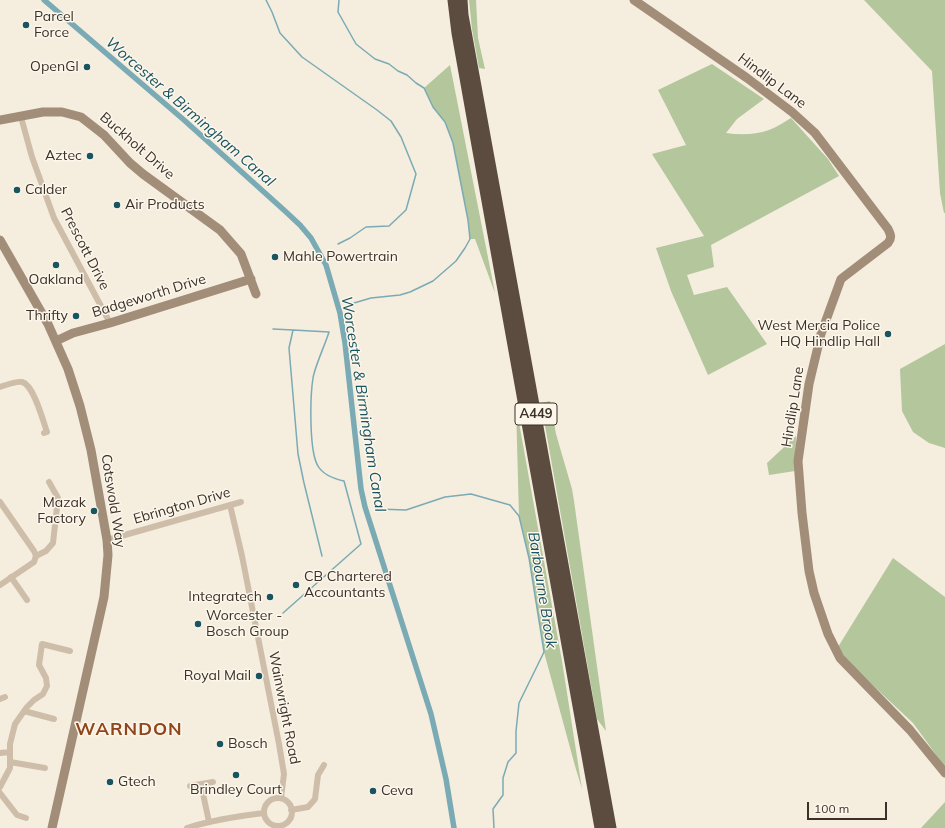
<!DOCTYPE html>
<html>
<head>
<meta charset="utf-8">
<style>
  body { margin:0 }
  #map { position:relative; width:945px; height:828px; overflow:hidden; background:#f5edde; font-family:Mulish,sans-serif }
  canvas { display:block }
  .scale { position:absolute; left:807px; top:802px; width:80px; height:18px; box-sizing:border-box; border:2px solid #3b3129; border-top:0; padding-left:5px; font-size:12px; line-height:14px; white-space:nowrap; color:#3b3129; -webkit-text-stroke:3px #fcf6eb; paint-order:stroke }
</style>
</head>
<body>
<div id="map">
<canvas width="945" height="828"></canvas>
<div class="scale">100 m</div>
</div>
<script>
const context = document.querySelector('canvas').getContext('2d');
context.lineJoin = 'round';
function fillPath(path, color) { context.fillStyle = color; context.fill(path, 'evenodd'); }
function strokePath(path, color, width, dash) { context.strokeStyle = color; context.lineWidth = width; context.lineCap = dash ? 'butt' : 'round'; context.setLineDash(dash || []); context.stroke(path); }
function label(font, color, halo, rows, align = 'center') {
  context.font = font + ' Mulish,sans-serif'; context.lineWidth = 3; context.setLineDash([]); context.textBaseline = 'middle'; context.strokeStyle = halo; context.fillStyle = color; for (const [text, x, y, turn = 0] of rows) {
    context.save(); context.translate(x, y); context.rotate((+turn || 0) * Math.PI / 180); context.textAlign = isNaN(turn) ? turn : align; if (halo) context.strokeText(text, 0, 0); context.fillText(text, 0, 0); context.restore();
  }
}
fillPath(new Path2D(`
  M 469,0 L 476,0 L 478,38 L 485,69 L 479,68 L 472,29 Z
  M 864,0 L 945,0 L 945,213 L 944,213 L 940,193 L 932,71 Z
  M 712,64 L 764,99 L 737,119 L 726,133 C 740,135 755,135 769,130 C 777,127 784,122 791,118 L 828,159 L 839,176 L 711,245 L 714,267 L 687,275 L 694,295 L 727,287 L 767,344 L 708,375 L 671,291 L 656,248 L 704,236 L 652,154 L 686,145 L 658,90 Z
  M 450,65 L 495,293 L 475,239 L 470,239 L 468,220 L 453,143 L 445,122 L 433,107 L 424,88 Z
  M 945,344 L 945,448 L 929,443 L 913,432 L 902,411 L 900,369 Z
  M 550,401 L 556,434 L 572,489 L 574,501 L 606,731 L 597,719 L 541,403 Z
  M 516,406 L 562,661 L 582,789 L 575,766 L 544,652 L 529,558 L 519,516 Z
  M 796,436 L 795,471 L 769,475 L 767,463 Z
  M 893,558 L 945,597 L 945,767 L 913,723 L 848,662 L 838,647 Z
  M 945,802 L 945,828 L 921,828 Z`), '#b3c69c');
strokePath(new Path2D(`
  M 266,0 L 272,12 L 280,33 L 302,57 L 377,110 L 391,121 L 401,137 L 416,174 L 406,210 L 389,226 L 366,227 L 350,238 L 338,244
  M 339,0 L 338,12 L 356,44 L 375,59 L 389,64 L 398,71 L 407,75 L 416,83 L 424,88 L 433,107 L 445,122 L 453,143 L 468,220 L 470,239 L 465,248 L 456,261 L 433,281 L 410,292 L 400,295 L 371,298 L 354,303
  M 273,329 L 293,330
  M 378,509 L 406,510 L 445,497 L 471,494 L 510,505 L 519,516 L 529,558 L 544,652 L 519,703 L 516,731 L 516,753 L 508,762 L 503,778 L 503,795 L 493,809 L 494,828
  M 283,613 L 361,544 L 344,481 C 335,479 323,475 318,466 C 309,452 310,397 313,378 C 315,366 325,345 329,332 L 293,330 L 289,348 L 298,454 L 304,483 L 322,556`), '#7aabb5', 1.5);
strokePath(new Path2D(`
  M 44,0 L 184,120 L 285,211 L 300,225 L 311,238 L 326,265 L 340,313 L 345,343 L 361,489 L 365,507 L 431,714 L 446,779 L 454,828`), '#7aabb5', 5.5);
strokePath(new Path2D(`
  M 21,117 L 32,157 L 54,218 L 110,323
  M 0,387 C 6,385 16,381 22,382 C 34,385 43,421 47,432 L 44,433
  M 0,502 L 34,551 L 36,556
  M 230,505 L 242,556 L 279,744 L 284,774 L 281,798
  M 107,540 L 241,502
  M 36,556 L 46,551 L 53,543 L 58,498 L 49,482
  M 11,577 L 27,600
  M 0,585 L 34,562 L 36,556
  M 0,699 L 5,697
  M 24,711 L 54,719
  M 0,753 L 10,752
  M 10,762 L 45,768
  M 201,784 L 209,822
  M 190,786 L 213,782
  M 0,787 L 10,768 L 10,744 L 15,724 L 27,707 L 34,700 L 43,694 L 47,686 L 46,678 L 39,665 L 42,644 L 70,651
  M 0,793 L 17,815 L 26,818
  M264 812a14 14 0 1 1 28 0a14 14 0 1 1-28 0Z
  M 291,810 L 308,807 L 315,799 L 318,775 L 324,765
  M 187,828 C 212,820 238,816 264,813`), '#cebea9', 6);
strokePath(new Path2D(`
  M 634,0 L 747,78 L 792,112 L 815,133 L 888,229 C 891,235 892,238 888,243 L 841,279 L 821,334 L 809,384 L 798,461 L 802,513 L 809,571 L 814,593 L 828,634 L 840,658 L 910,730 L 945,773
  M 0,120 L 43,112 L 62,112 L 81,117 L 104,135 L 130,163 L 143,174 L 220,230 L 241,254 L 256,294
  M 0,240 L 48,324 L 68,369 L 80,406 L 91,450 L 107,540 L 108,555 L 104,597 L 52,828
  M 56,341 L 73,333 L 110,323 L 251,279`), '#a28d79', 9);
strokePath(new Path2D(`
  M 453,0 L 457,33 L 478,151 L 600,828
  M 462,0 L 463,15 L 611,828`), '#5c4c3f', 11);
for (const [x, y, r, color] of [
  [26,25,4,"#1a5460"],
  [87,67,4,"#1a5460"],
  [90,156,4,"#1a5460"],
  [17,190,4,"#1a5460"],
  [117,205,4,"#1a5460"],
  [275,257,4,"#1a5460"],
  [56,265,4,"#1a5460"],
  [76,316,4,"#1a5460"],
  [888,334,4,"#1a5460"],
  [94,511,4,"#1a5460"],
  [296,585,4,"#1a5460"],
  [270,597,4,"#1a5460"],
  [198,624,4,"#1a5460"],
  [259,676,4,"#1a5460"],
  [220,744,4,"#1a5460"],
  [236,775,4,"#1a5460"],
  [110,782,4,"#1a5460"],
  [373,791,4,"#1a5460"]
]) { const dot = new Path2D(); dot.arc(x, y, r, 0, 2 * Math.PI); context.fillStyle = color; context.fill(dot); strokePath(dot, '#fcf6eb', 1.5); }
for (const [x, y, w] of [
  [536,414,42]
]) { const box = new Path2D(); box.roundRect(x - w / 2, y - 11, w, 22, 3); context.fillStyle = '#fcf6eb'; context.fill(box); strokePath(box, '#3b3129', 1); }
label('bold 13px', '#3b3129', null, [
  ["A449",536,414]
]);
label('14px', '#3b3129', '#fcf6eb', [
  ["Parcel",34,17],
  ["Force",34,33],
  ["OpenGI",79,67,"right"],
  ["Aztec",82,156,"right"],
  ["Calder",25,190],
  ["Air Products",125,205],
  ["Mahle Powertrain",283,257],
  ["Oakland",56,280,"center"],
  ["Thrifty",68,316,"right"],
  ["West Mercia Police",880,326,"right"],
  ["HQ Hindlip Hall",880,342,"right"],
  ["Mazak",86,503,"right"],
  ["Factory",86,519,"right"],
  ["CB Chartered",304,577],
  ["Accountants",304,593],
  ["Integratech",262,597,"right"],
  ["Worcester -",206,616],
  ["Bosch Group",206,632],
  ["Royal Mail",251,676,"right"],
  ["Bosch",228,744],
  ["Gtech",118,782],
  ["Brindley Court",236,790,"center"],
  ["Ceva",381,791]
], 'left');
label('14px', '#3b3129', '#fcf6eb', [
  ["Hindlip Lane",772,81,37],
  ["Buckholt Drive",137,146,41],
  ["Prescott Drive",85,249,63],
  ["Badgeworth Drive",149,296,-17],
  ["Hindlip Lane",793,407,-81],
  ["Cotswold Way",113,501,81],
  ["Ebrington Drive",182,506,-16],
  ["Wainwright Road",284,708,79]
]);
label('italic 15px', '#1a5460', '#fcf6eb', [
  ["Worcester & Birmingham Canal",190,112,41],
  ["Worcester & Birmingham Canal",363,404,81],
  ["Barbourne Brook",542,590,81]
]);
context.letterSpacing = '1px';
label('bold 18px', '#91451b', '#fcf6eb', [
  ["WARNDON",129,730]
]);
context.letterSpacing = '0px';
</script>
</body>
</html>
